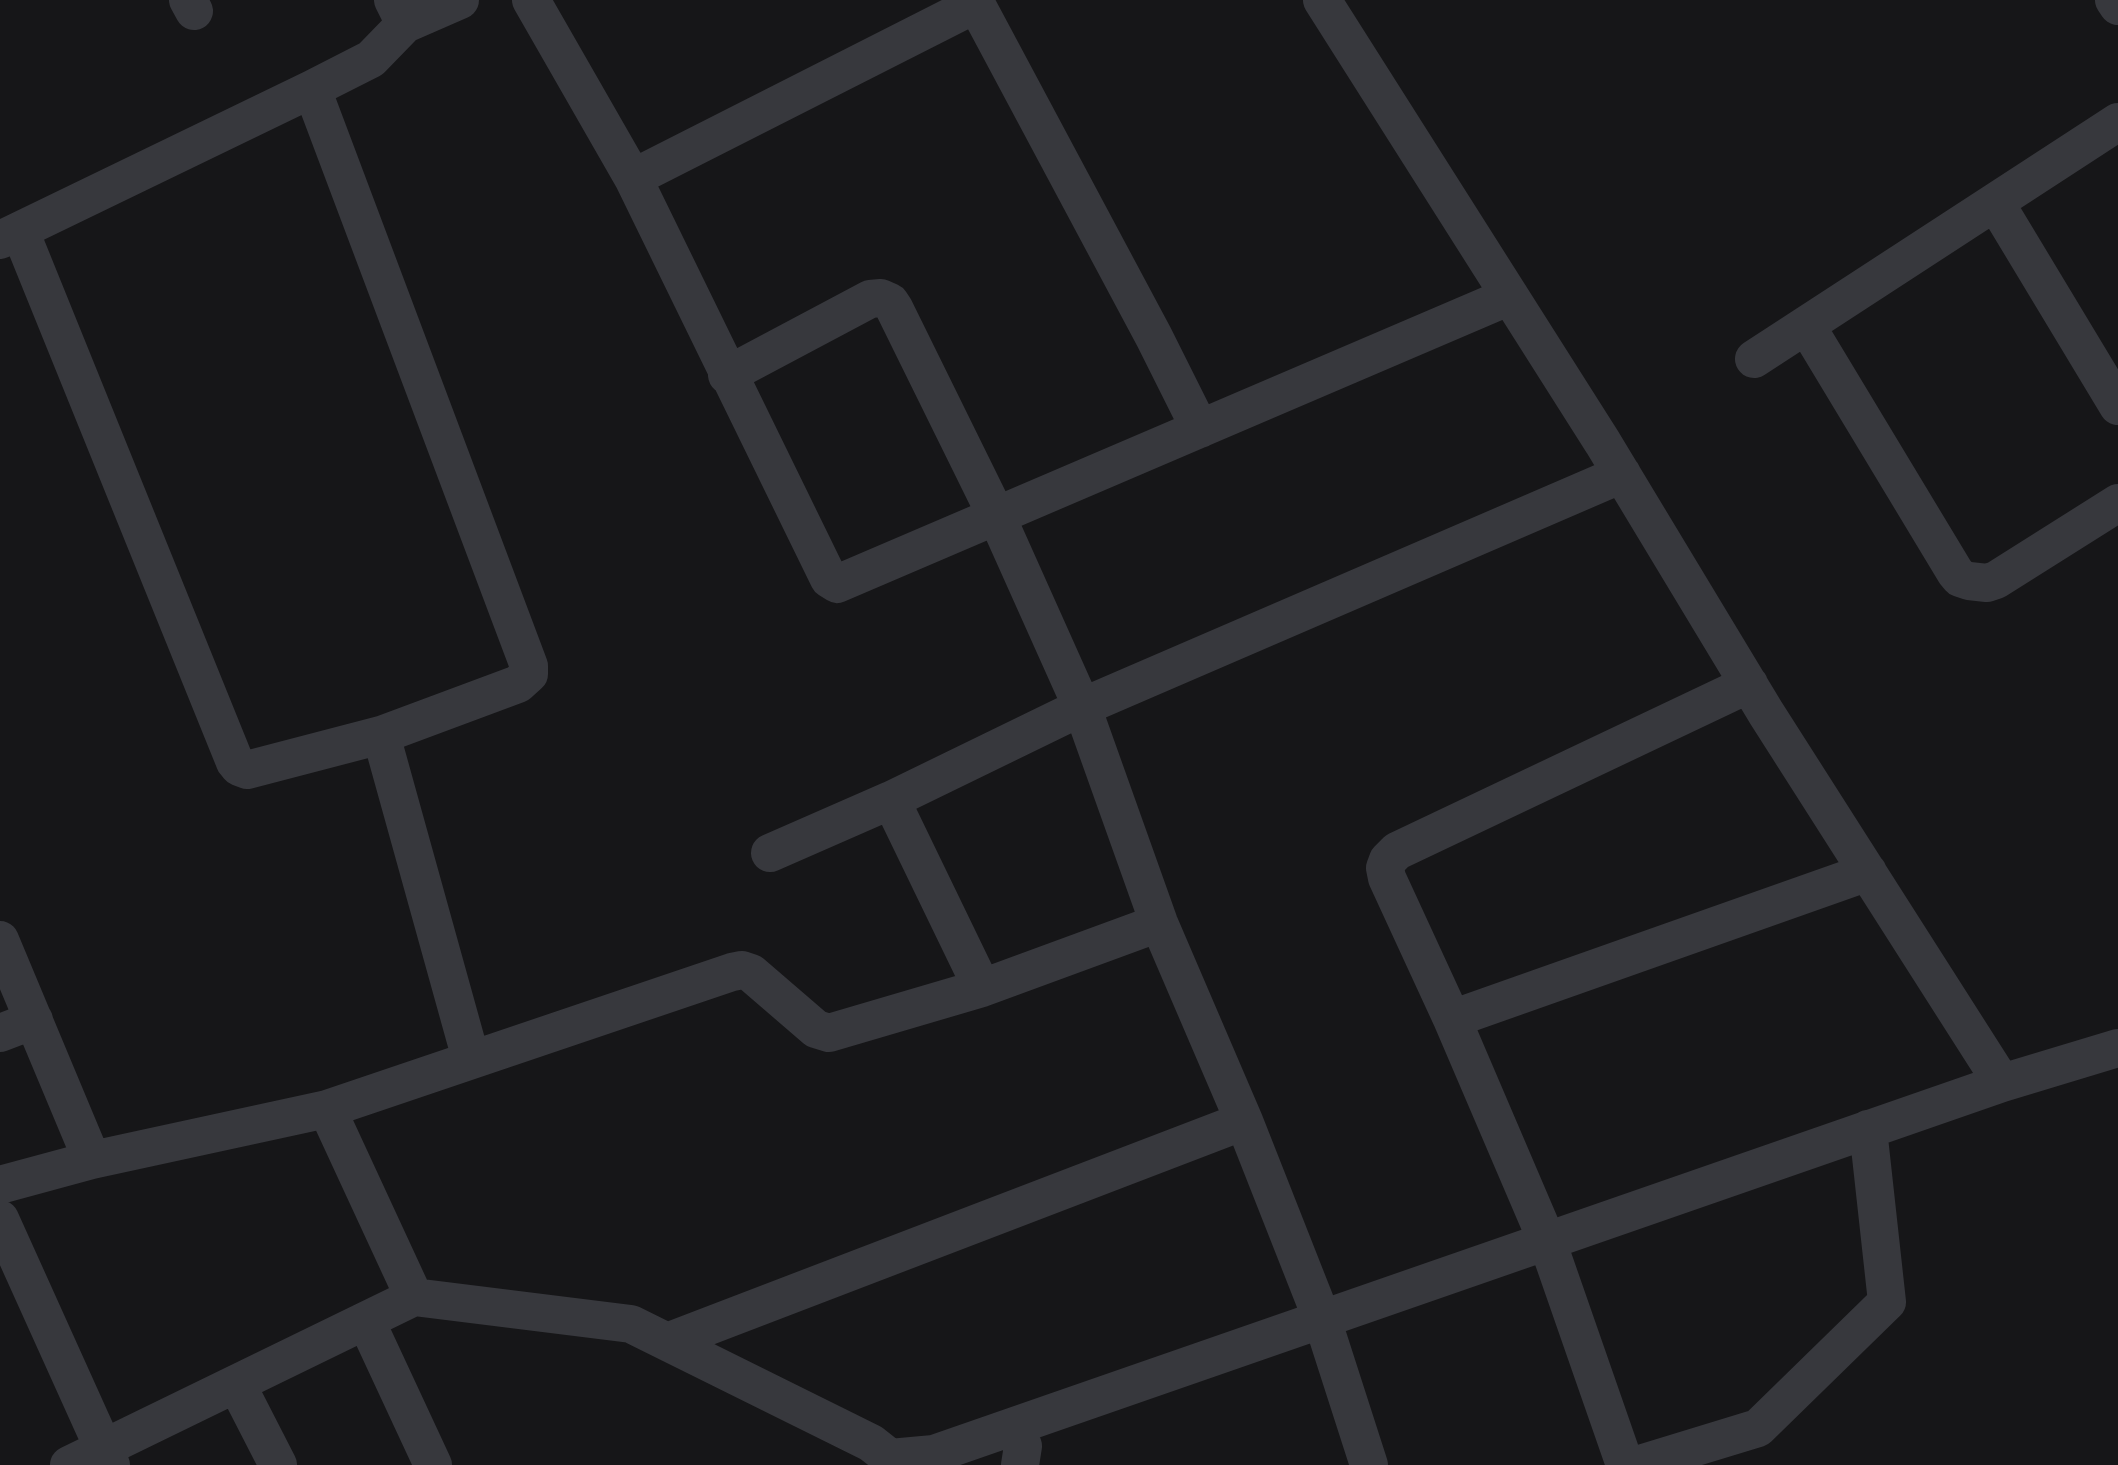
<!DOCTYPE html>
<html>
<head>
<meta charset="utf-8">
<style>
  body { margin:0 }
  canvas { display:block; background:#161618 }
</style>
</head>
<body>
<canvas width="2118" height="1465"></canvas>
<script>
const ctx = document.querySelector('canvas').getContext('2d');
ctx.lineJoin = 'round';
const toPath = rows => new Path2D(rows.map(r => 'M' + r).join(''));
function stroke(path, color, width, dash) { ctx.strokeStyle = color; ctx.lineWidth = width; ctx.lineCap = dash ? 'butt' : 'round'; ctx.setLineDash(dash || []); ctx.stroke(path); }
const street = toPath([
  [188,0,194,11],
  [531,0,633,178,829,579,837,584,1510,296],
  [974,0,1154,337,1200,429],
  [1322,0,1603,443,1766,713,2002,1083],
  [2114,0,2118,6],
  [405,24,460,0],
  [633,178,976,4],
  [1995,202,2118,406],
  [20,231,235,762,239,767,247,770,381,735,518,684,529,674,529,666,312,89],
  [0,240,312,89,371,59,405,24,393,0],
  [1806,325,1955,572,1960,578,1969,581,1987,583,1996,580,2118,503],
  [1754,359,2118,122],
  [727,375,870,299,881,298,890,302,894,308,996,515,1082,707,891,800,770,853],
  [381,735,471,1059],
  [891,800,982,988],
  [0,940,92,1160],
  [1452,1019,1868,872],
  [0,1033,34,1020],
  [327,1109,414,1297],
  [0,1185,92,1160,327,1109,732,972,742,970,751,973,816,1029,829,1033,982,988,1159,923],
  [0,1219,111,1465],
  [366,1321,433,1465],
  [667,1342,1244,1121],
  [237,1385,278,1465],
  [1016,1426,1023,1446,1020,1465],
  [69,1465,414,1297,631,1324,871,1443,890,1458,934,1454,2002,1083,2118,1048],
  [1369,1465,1322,1319,1244,1121,1159,923,1082,707,1622,474],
  [1625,1465,1547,1241,1452,1019,1387,878,1385,868,1388,860,1397,851,1749,684],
  [1637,1465,1758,1428,1887,1302,1868,1129]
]);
stroke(street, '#37383d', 38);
</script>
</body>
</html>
